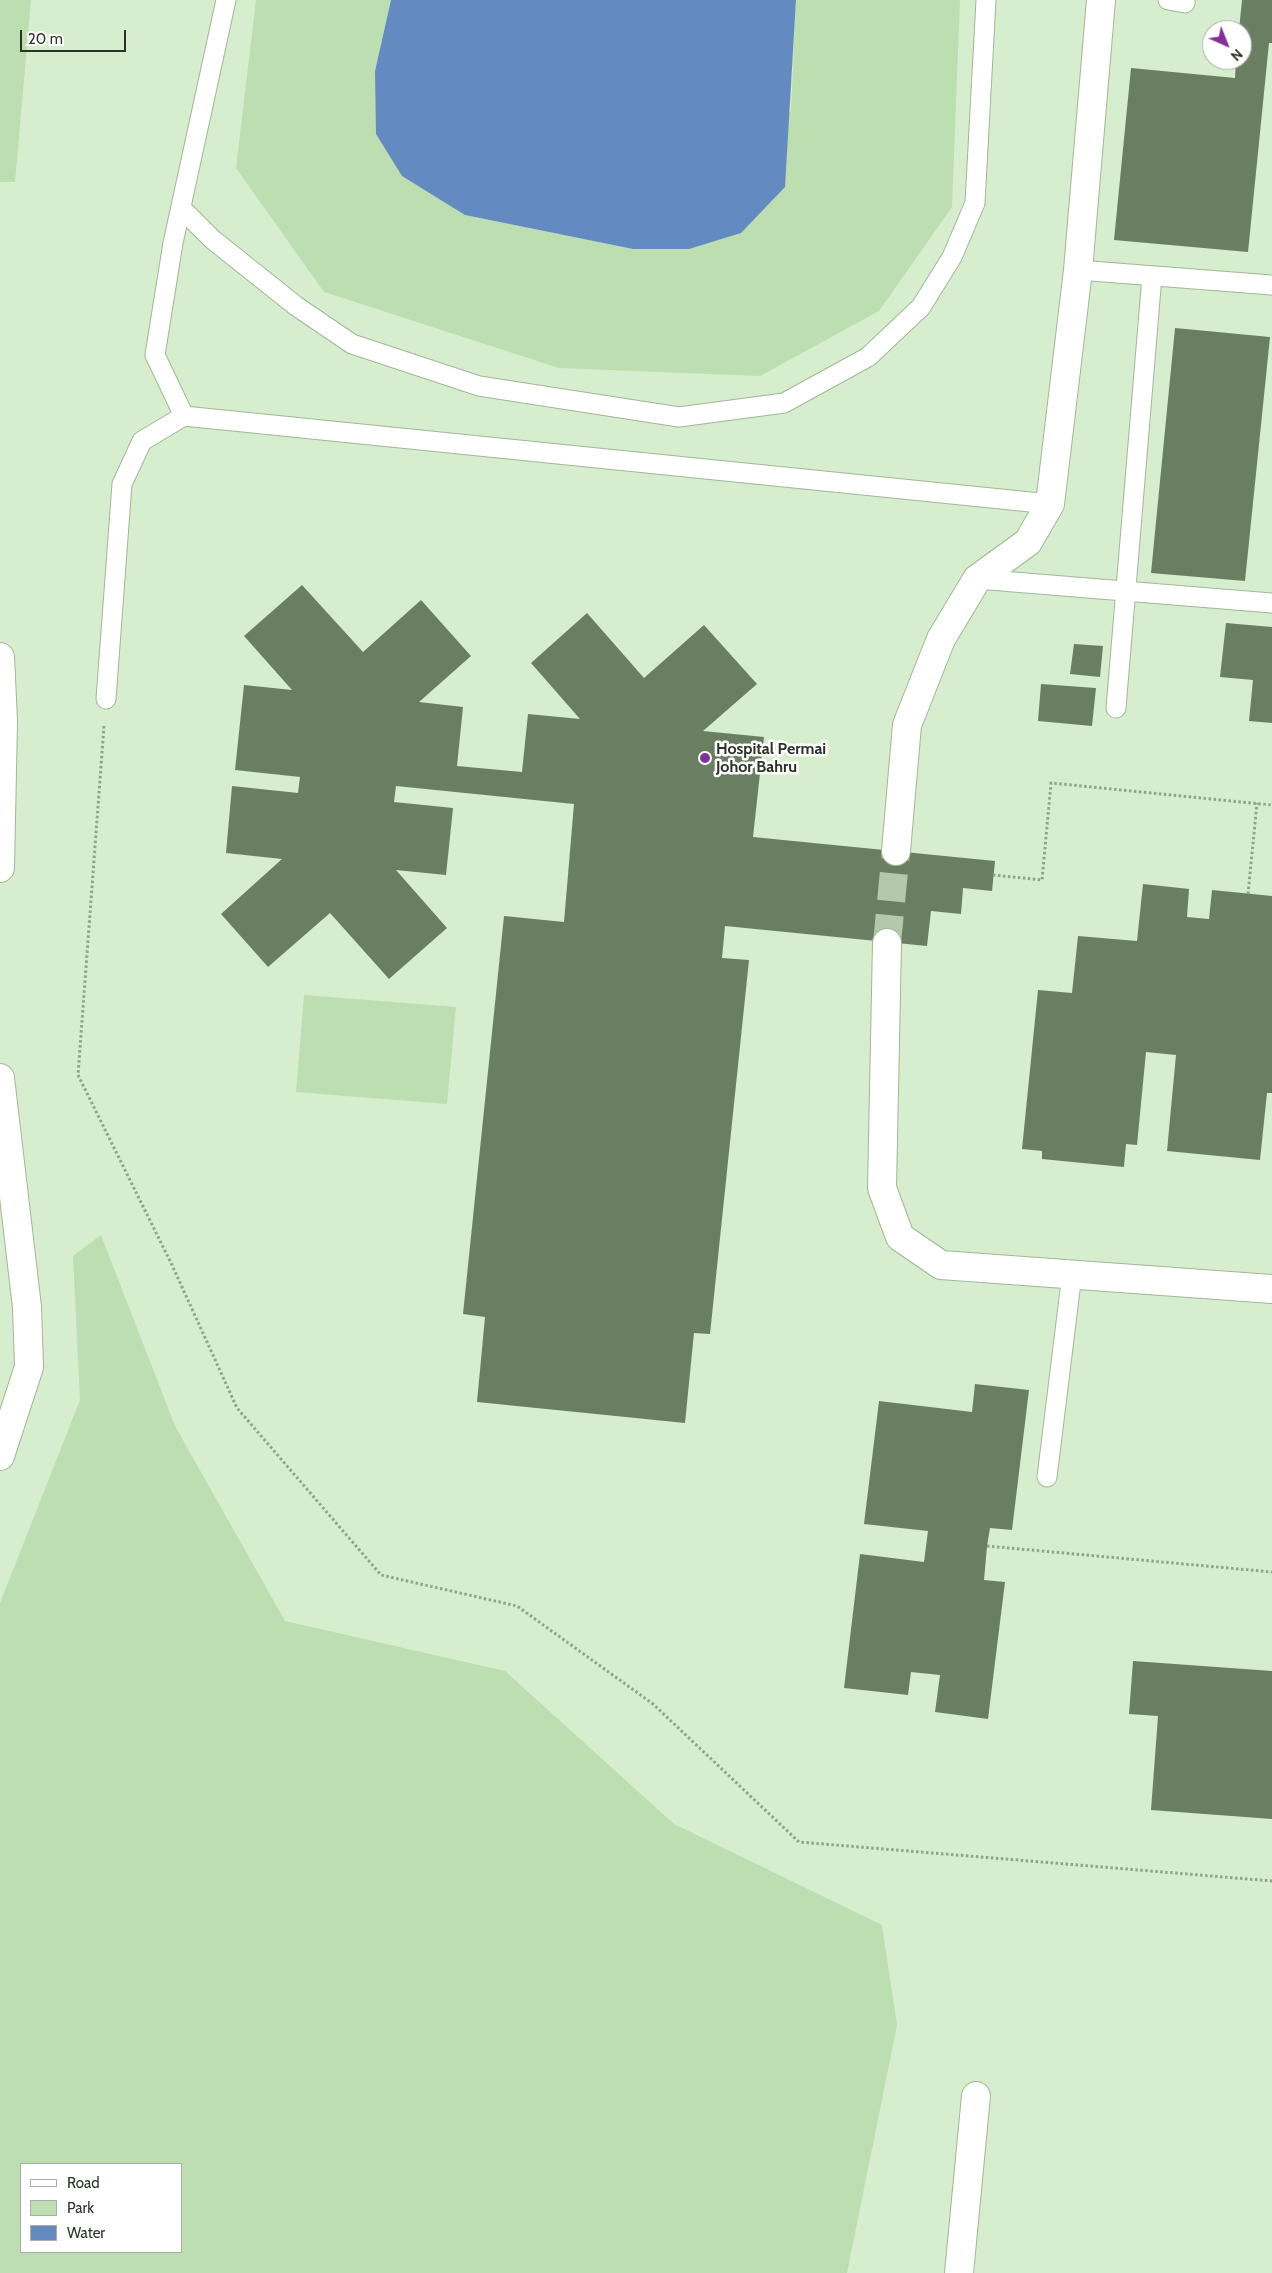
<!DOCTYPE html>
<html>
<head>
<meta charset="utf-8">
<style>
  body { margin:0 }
  #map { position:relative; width:1272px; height:2273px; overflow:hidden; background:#d6eecd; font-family:Cabin,sans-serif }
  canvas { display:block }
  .legend { position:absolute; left:20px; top:2163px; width:162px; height:90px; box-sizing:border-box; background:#fff; border:1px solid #aaaea9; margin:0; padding:6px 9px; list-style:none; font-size:15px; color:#2b3427 }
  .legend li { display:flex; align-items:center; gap:10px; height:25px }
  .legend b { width:25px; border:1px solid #aaaea9 }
  .north { position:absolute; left:1202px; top:20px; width:50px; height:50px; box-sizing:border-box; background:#fff; border:1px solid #aaaea9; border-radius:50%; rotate:136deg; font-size:14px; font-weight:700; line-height:20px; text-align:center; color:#2b3427 }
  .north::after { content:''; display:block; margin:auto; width:18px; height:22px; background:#83309e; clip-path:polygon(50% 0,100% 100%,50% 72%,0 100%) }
  .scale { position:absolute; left:20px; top:30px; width:106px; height:22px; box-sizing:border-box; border:2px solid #2b3427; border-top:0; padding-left:6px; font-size:15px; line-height:18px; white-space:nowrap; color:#2b3427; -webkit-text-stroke:4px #fff; paint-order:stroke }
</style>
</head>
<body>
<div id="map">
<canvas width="1272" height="2273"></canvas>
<ul class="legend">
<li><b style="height:6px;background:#fff"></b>Road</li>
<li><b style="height:14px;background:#bddeb0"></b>Park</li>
<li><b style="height:14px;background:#648bc1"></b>Water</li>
</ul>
<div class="north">N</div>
<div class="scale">20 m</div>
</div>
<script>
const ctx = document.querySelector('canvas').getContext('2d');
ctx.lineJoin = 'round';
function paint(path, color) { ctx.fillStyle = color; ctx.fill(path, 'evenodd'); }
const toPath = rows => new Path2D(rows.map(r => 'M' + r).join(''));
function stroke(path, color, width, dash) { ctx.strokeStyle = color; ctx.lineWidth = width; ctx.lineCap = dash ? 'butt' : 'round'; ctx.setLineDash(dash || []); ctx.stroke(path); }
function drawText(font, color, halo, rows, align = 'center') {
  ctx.font = font + ' Cabin,sans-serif'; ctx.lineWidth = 5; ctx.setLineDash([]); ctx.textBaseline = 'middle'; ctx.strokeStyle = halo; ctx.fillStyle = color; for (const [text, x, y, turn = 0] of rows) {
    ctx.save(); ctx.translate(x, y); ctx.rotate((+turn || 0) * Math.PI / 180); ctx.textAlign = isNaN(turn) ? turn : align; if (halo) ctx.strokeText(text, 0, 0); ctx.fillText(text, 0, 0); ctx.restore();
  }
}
const green = toPath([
  [0,0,31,0,15,182,0,182],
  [256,0,391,0,375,71,465,215,633,249,689,249,791,111,796,0,960,0,952,207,879,311,760,376,559,368,324,292,236,168],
  [304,995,456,1007,447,1104,296,1092],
  [101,1235,175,1426,285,1621,505,1671,674,1824,882,1925,897,2025,847,2273,0,2273,0,1603,80,1400,73,1256],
  [181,2164,181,2252,21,2252,21,2164]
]);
const water = toPath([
  [391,0,796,0,785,187,741,233,689,249,633,249,465,215,402,176,376,134,375,71]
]);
const building = toPath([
  [1242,0,1272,0,1272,43,1269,43,1248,252,1114,240,1131,68,1235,78,1236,60,1242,60,1242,30,1239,30],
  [1175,328,1270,337,1245,581,1151,573],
  [302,585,363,652,421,600,471,656,419,702,463,707,457,766,522,772,528,714,580,719,531,663,587,613,644,678,704,625,757,684,703,731,764,737,753,837,995,861,992,891,963,888,961,914,931,911,927,946,725,926,722,958,749,960,710,1334,694,1333,685,1423,477,1402,485,1317,463,1314,504,916,564,922,574,804,396,786,394,802,453,808,446,875,396,870,447,928,389,979,330,913,268,967,221,914,282,859,226,853,232,786,298,793,300,777,235,770,244,685,292,690,244,636],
  [1226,623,1272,627,1272,723,1249,721,1253,680,1220,677],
  [1074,644,1103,646,1100,677,1070,674],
  [1041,684,1096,688,1092,726,1038,721],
  [1143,884,1189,889,1187,917,1209,919,1212,890,1272,896,1272,1093,1267,1093,1260,1160,1167,1151,1176,1055,1146,1052,1137,1145,1126,1144,1124,1167,1042,1159,1042,1151,1022,1149,1038,990,1072,993,1078,936,1137,941],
  [975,1384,1029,1390,1012,1530,990,1528,987,1546,984,1580,1005,1582,988,1719,935,1712,940,1675,911,1672,908,1695,844,1688,860,1554,924,1562,928,1531,864,1524,879,1401,972,1412],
  [1133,1661,1272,1671,1272,1819,1151,1810,1158,1716,1129,1714]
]);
const minorTunnel = toPath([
  [887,943,896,851]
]);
const path = toPath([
  [104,726,78,1075,172,1265,237,1408,381,1575,517,1606,653,1704,799,1842,1272,1881],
  [993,875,1042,880,1051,783,1272,805],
  [1248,894,1257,803],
  [987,1546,1272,1572]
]);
const service = toPath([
  [1168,0,1185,3,1185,0],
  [181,208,212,239,296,306,352,344,479,386,679,417,784,403,868,357,921,307,952,257,975,203,986,0],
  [1078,270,1272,285],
  [184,416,155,355,173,243,226,0],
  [977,579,1272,603],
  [106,699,122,484,142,441,184,416,1050,504],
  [1116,708,1152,276],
  [1047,1477,1072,1274]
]);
const minor = toPath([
  [0,657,3,721],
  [0,719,3,721,0,868],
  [896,851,907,725,941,639,977,579,1028,542,1050,504,1078,270,1101,0],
  [887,943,882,1188,900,1237,941,1265,1272,1289],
  [0,1078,27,1307,29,1367,0,1456],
  [959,2273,976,2096]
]);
const markers = [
  [705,758,6,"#83309e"]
];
const poiNames = [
  ["Hospital Permai",716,749],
  ["Johor Bahru",716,767]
];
paint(green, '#bddeb0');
paint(water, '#648bc1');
paint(building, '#6a7f62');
stroke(minorTunnel, '#b4c9ac', 28, [28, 14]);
stroke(service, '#a1b798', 21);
stroke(minor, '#a1b798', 30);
stroke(path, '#91a38a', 3, [2.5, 2.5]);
stroke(service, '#fff', 19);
stroke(minor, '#fff', 28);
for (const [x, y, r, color] of markers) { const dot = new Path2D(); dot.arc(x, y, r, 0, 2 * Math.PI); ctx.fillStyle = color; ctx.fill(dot); stroke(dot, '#fff', 2); }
drawText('bold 16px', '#2b3427', '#fff', poiNames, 'left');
</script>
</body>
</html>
